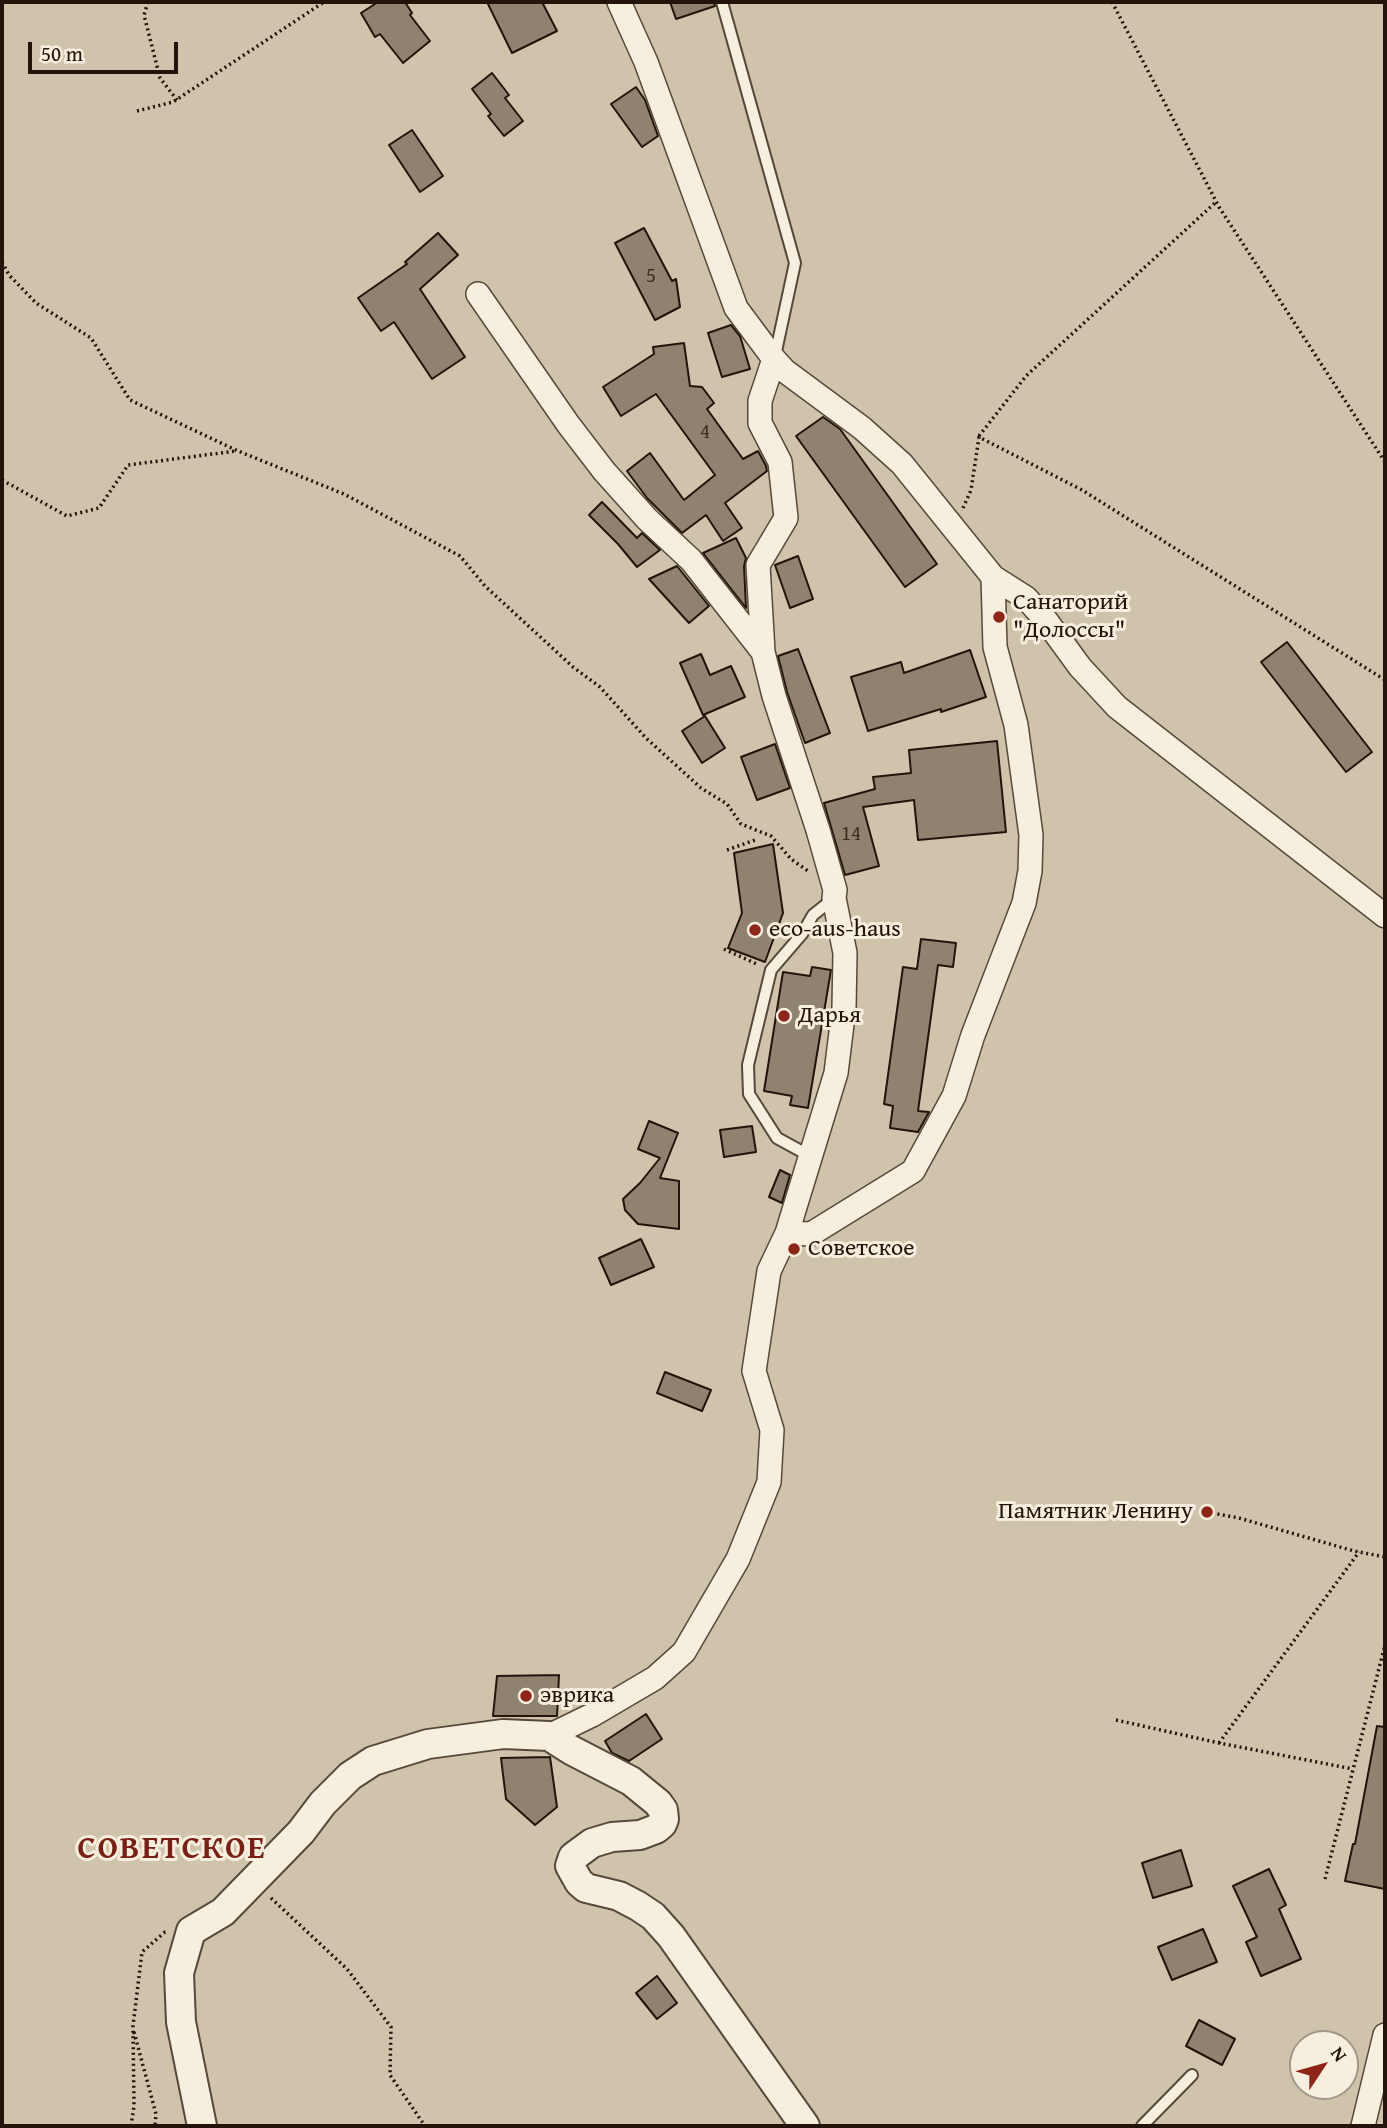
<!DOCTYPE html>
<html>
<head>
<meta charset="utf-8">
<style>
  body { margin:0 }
  #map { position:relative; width:1387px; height:2128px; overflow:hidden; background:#f3e7cc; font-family:"Gentium Book Plus",serif }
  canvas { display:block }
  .frame { position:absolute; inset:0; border:4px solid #22140a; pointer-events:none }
  .north { position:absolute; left:1289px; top:2030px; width:70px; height:70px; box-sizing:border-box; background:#f7efde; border:2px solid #a29789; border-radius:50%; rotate:54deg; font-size:19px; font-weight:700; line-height:28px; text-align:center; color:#22140a }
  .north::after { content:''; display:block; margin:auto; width:24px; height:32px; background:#8f2418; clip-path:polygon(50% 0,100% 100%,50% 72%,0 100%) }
  .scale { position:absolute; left:28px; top:42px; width:150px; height:32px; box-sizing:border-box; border:4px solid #22140a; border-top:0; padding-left:9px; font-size:21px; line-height:24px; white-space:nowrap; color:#22140a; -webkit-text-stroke:5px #f7efde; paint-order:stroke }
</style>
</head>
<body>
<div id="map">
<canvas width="1387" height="2128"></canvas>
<div class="frame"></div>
<div class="north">N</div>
<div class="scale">50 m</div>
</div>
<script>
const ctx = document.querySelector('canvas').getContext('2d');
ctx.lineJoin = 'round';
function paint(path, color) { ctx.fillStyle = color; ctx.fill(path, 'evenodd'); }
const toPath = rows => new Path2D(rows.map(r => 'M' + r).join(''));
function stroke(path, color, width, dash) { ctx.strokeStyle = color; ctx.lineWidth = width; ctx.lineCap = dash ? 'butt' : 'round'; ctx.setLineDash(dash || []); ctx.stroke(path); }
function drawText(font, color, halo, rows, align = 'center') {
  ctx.font = font + ' "Gentium Book Plus",serif'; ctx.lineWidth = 6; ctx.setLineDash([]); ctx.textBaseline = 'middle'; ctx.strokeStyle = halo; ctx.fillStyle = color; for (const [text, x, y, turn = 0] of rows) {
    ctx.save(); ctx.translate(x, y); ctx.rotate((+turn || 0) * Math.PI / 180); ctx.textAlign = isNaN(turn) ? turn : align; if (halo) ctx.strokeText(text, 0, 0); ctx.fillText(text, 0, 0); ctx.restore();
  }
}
const green = toPath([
  [2,2,1385,2,1385,2126,2,2126],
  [1303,2044,1345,2044,1345,2086,1303,2086]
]);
const building = toPath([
  [378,2,405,2,412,13,410,15,430,41,403,63,380,34,375,37,361,13,378,2],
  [487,2,542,2,557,31,512,53,487,2],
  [670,2,714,2,715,6,676,19,670,2],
  [492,73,509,95,505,98,523,121,504,136,488,116,491,114,472,89,492,73],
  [636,87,645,100,658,136,642,147,611,104,636,87],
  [412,130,443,176,420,192,389,145,412,130],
  [644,228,672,281,676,279,680,307,655,320,615,243,644,228],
  [438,233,458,255,420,289,465,357,432,379,394,322,381,331,358,298,407,264,405,262,438,233],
  [731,325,740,336,750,369,722,377,708,333,731,325],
  [684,343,690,386,702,387,714,403,707,409,743,459,758,451,766,466,767,471,725,503,742,528,723,541,706,515,682,533,647,498,627,471,650,453,684,500,715,475,656,394,621,416,603,387,654,354,653,347,684,343],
  [823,417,840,429,937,564,905,587,796,436,823,417],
  [602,502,637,538,642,533,660,550,637,567,618,544,589,515,602,502],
  [736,538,746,558,744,566,746,608,703,553,736,538],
  [798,556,813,599,790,608,775,565,798,556],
  [677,566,709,606,689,623,649,579,677,566],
  [1287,642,1372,752,1346,772,1261,662,1287,642],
  [798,649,830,733,805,743,787,692,778,656,798,649],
  [970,650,986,697,941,712,941,709,868,731,851,677,901,662,904,673,970,650],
  [701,654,710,675,731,666,745,697,703,715,680,663,701,654],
  [705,716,725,748,702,763,682,731,705,716],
  [997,741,1006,832,918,840,914,800,863,807,879,866,845,875,824,803,875,789,873,777,911,773,909,750,997,741],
  [775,744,790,788,757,800,741,757,775,744],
  [773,844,783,913,765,962,728,948,742,913,734,853,773,844],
  [921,939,956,943,953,967,938,965,918,1111,929,1112,918,1132,890,1128,893,1106,884,1104,903,967,917,969,921,939],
  [812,967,831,970,808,1108,790,1105,792,1096,764,1091,783,972,810,976,812,967],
  [649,1121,678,1133,660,1178,679,1181,679,1229,638,1224,625,1210,623,1199,640,1183,660,1158,638,1149,649,1121],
  [752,1126,756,1152,724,1157,720,1130,752,1126],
  [780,1170,790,1175,782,1203,769,1197,780,1170],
  [641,1239,654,1267,611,1285,599,1258,641,1239],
  [665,1372,711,1390,702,1411,657,1393,665,1372],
  [559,1675,557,1716,493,1716,497,1676,559,1675],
  [646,1714,662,1739,629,1761,612,1753,605,1741,646,1714],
  [1377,1726,1385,1727,1385,1889,1345,1881,1353,1844,1355,1844,1377,1726],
  [550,1757,557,1807,535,1825,506,1799,501,1758,550,1757],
  [1181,1850,1192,1886,1153,1898,1142,1863,1181,1850],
  [1269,1869,1286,1905,1279,1909,1301,1959,1261,1976,1246,1942,1257,1937,1233,1886,1269,1869],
  [1203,1929,1217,1962,1172,1980,1158,1947,1203,1929],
  [657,1976,677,2003,657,2019,636,1993,657,1976],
  [1199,2020,1235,2039,1222,2065,1186,2046,1199,2020]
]);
const path = toPath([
  [148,2,144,15,160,78,177,100],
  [1112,2,1219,207,1385,462],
  [137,111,173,102,324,2],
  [2,262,9,275,36,303,91,338,130,400,238,451,344,494,460,556,485,586,573,667,600,687,646,738,701,788,727,804,741,824,771,836,791,859,808,871],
  [979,436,1026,376,1216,202],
  [2,480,67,516,99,508,128,465,236,451],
  [963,508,971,490,979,437,1082,490,1385,680],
  [727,850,755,840],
  [724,949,759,965],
  [1212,1513,1239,1518,1354,1551,1385,1557],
  [1116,1720,1219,1743,1353,1769],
  [1219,1743,1359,1552],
  [1325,1879,1385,1645],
  [271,1898,347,1969,391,2027,390,2075,425,2126],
  [134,2032,156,2114,155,2126],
  [131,2126,134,2106,133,2026,142,1952,165,1932,168,1932]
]);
const service = toPath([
  [722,2,795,263,775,356],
  [810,1156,777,1138,749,1094,748,1065,771,970,802,934,813,915,833,899],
  [1142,2126,1192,2075]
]);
const minor = toPath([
  [619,2,646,62,736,308,774,359,785,371,862,428,902,464,993,577,1026,598,1045,619,1080,667,1117,707,1385,916],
  [478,294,568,424,604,471,647,519,691,560,763,652],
  [774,359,760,401,760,423,780,462,786,518,758,565,763,652,774,696,818,830,835,890,834,898,845,953,844,1008,836,1073,787,1233],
  [549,1736,592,1715,655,1678,684,1652,738,1559,769,1482,772,1430,754,1371,769,1271,787,1233,811,1234,913,1171,954,1096,973,1035,1024,903,1030,871,1031,835,1016,725,995,647,993,577],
  [1363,2126,1385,2035]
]);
const tertiary = toPath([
  [202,2126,181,2022,179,1973,191,1931,223,1912,301,1832,323,1803,350,1776,373,1761,428,1744,503,1734,549,1736,571,1750,631,1781,658,1803,663,1810,664,1819,662,1824,656,1829,640,1835,612,1837,592,1843,573,1857,570,1866,579,1882,586,1888,619,1896,638,1906,653,1916,671,1936,805,2126]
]);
const markers = [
  [999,617,7,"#8f2418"],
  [755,930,7,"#8f2418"],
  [784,1016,7,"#8f2418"],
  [794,1249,7,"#8f2418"],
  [1207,1512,7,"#8f2418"],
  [526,1696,7,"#8f2418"]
];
const numberNames = [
  ["5",651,277],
  ["4",705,433],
  ["14",851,835]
];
const poiNames = [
  ["Санаторий",1013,603],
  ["\"Долоссы\"",1013,631],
  ["eco-aus-haus",769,930],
  ["Дарья",798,1016],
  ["Советское",808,1249],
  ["Памятник Ленину",1193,1512,"right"],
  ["эврика",540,1696]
];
const districtNames = [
  ["СОВЕТСКОЕ",172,1850]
];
paint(green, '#cfc3ab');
paint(building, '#8f826f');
stroke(building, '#22140a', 2);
stroke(service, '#56493a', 14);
stroke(minor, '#56493a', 26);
stroke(tertiary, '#56493a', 32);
stroke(path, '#22140a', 3.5, [2, 3.5]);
stroke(service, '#f7efde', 10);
stroke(minor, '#f7efde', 23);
stroke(tertiary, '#f7efde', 28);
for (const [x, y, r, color] of markers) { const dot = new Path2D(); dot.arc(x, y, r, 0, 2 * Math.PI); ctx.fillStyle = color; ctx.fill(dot); stroke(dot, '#f7efde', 2.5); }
drawText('21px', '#3d3023', null, numberNames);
drawText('24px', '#22140a', '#f7efde', poiNames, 'left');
ctx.letterSpacing = '2px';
drawText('bold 32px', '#7a1f14', '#f7efde', districtNames);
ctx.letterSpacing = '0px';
</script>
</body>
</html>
